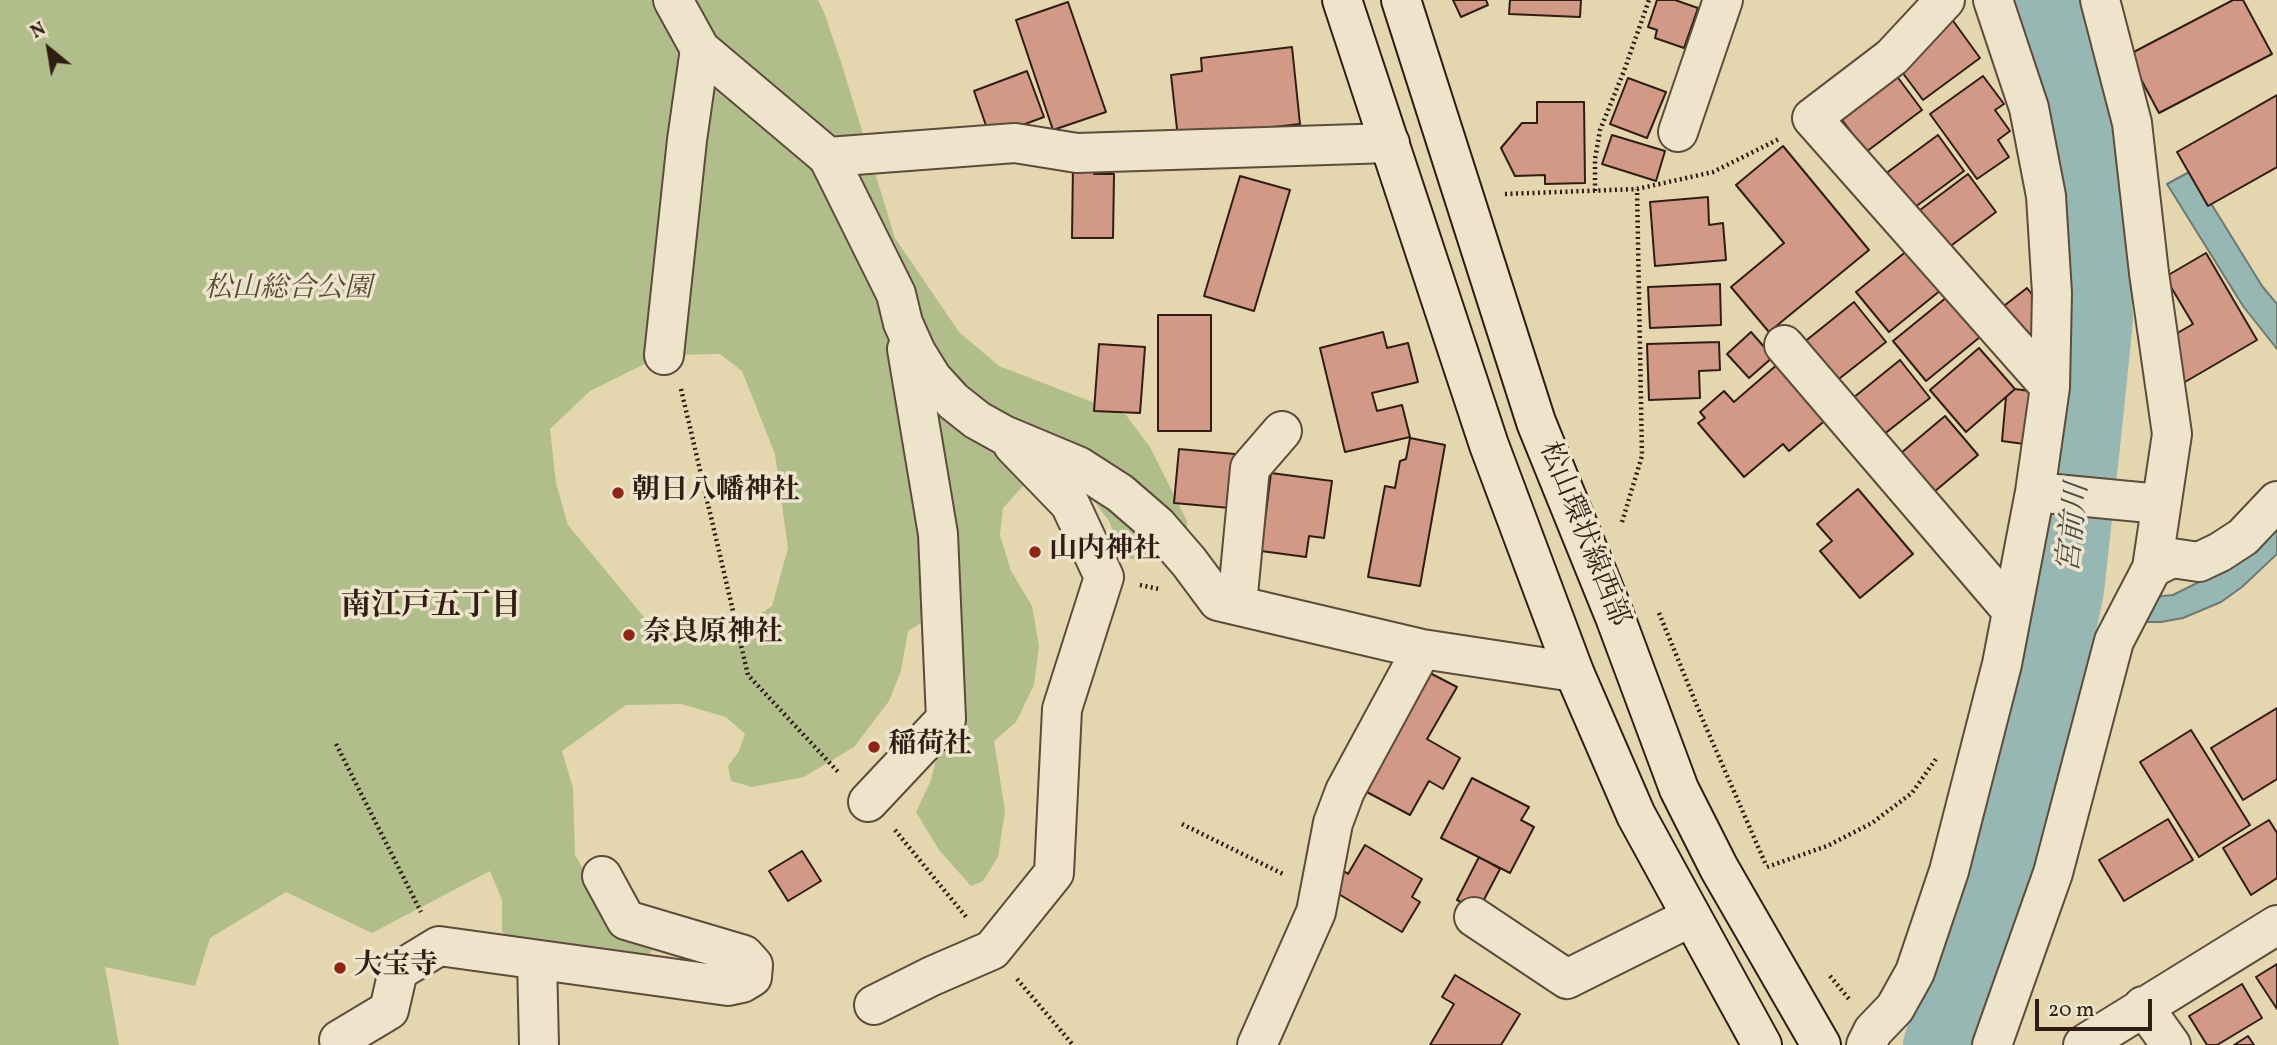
<!DOCTYPE html>
<html>
<head>
<meta charset="utf-8">
<style>
  body { margin:0 }
  #map { position:relative; width:2277px; height:1045px; overflow:hidden; background:#e4d6af; font-family:Vollkorn,serif }
  canvas { display:block }
  .north { position:absolute; left:14px; top:14px; width:70px; height:70px; -webkit-text-stroke:5px #ede4cb; paint-order:stroke; rotate:330deg; font-size:19px; font-weight:700; line-height:28px; text-align:center; color:#301d14 }
  .north::after { content:''; display:block; margin:auto; width:24px; height:32px; background:#301d14; clip-path:polygon(50% 0,100% 100%,50% 72%,0 100%) }
  .scale { position:absolute; left:2035px; top:999px; width:117px; height:32px; box-sizing:border-box; border:4px solid #301d14; border-top:0; padding-left:9px; font-size:21px; line-height:24px; white-space:nowrap; color:#301d14; -webkit-text-stroke:5px #ede4cb; paint-order:stroke }
</style>
</head>
<body>
<div id="map">
<canvas width="2277" height="1045"></canvas>
<div class="north">N</div>
<div class="scale">20 m</div>
</div>
<script>
const ctx = document.querySelector('canvas').getContext('2d');
ctx.lineJoin = 'round';
function paint(path, color) { ctx.fillStyle = color; ctx.fill(path, 'evenodd'); }
const toPath = rows => new Path2D(rows.map(r => 'M' + r).join(''));
function stroke(path, color, width, dash) { ctx.strokeStyle = color; ctx.lineWidth = width; ctx.lineCap = dash ? 'butt' : 'round'; ctx.setLineDash(dash || []); ctx.stroke(path); }
function drawText(font, color, halo, rows, align = 'center') {
  ctx.font = font + ' Vollkorn,"Noto Serif JP",serif'; ctx.lineWidth = 7; ctx.setLineDash([]); ctx.textBaseline = 'middle'; ctx.strokeStyle = halo; ctx.fillStyle = color; for (const [text, x, y, turn = 0] of rows) {
    ctx.save(); ctx.translate(x, y); ctx.rotate((+turn || 0) * Math.PI / 180); ctx.textAlign = isNaN(turn) ? turn : align; if (halo) ctx.strokeText(text, 0, 0); ctx.fillText(text, 0, 0); ctx.restore();
  }
}
const green = toPath([
  [0,0,818,0,824,12,841,62,895,238,959,332,999,366,1126,415,1150,447,1187,521,1187,540,1163,558,1138,560,1124,557,1109,521,1085,489,1054,478,1024,485,1003,508,1000,535,1011,571,1032,606,1039,646,1034,685,1016,722,994,741,1005,811,998,857,983,881,971,886,939,850,916,812,931,780,952,695,928,619,908,631,901,671,889,701,854,747,804,777,752,787,731,781,728,766,739,751,745,734,726,717,681,704,626,705,562,751,573,788,575,855,618,928,655,946,644,962,511,942,502,931,502,900,490,871,372,933,286,892,210,938,195,986,105,967,119,1045,0,1045],
  [720,354,742,371,775,454,788,548,772,606,726,637,686,641,644,617,568,525,556,483,550,429,590,391,663,355]
]);
const water = toPath([
  [2191,171,2262,286,2277,304,2277,349,2243,306,2167,184,2191,171],
  [2277,511,2277,554,2242,587,2221,602,2183,618,2161,622,2138,622,2140,598,2173,595,2209,577,2277,511]
]);
const river = toPath([
  [1938,1045,2013,826,2057,647,2069,590,2087,427,2098,319,2091,212,2064,57,2043,0]
]);
const building = toPath([
  [1453,0,1486,0,1488,5,1461,17,1453,0],
  [1510,0,1581,0,1580,17,1509,14,1510,0],
  [1657,0,1675,0,1698,8,1684,48,1655,38,1657,30,1648,27,1657,0],
  [2233,0,2243,0,2272,54,2159,113,2128,55,2233,0],
  [1068,2,1106,112,1053,130,1016,20,1068,2],
  [1951,18,1980,58,1923,100,1893,60,1951,18],
  [1292,47,1300,124,1178,138,1171,75,1202,71,1201,58,1292,47],
  [1890,67,1922,110,1866,152,1834,109,1890,67],
  [1027,71,1044,117,990,137,974,91,1027,71],
  [1983,76,2004,104,1995,110,2010,131,1998,140,2009,157,1977,179,1930,114,1983,76],
  [1628,78,1666,92,1647,138,1610,124,1628,78],
  [2277,95,2277,167,2208,206,2177,152,2277,95],
  [1537,102,1584,102,1585,183,1545,184,1545,175,1515,176,1501,148,1522,123,1537,123,1537,102],
  [1612,135,1665,151,1656,181,1602,164,1612,135],
  [1938,135,1964,171,1911,210,1885,174,1938,135],
  [1783,146,1869,250,1769,332,1731,287,1784,243,1736,185,1783,146],
  [1073,164,1094,164,1094,174,1114,174,1113,238,1072,238,1073,164],
  [1968,174,1996,212,1944,251,1916,213,1968,174],
  [1240,176,1290,190,1254,311,1204,296,1240,176],
  [1708,197,1709,225,1723,223,1726,260,1655,266,1650,202,1708,197],
  [1908,250,1941,290,1889,332,1856,292,1908,250],
  [2206,253,2257,340,2185,382,2162,342,2193,324,2165,277,2206,253],
  [1720,284,1721,325,1650,328,1648,287,1720,284],
  [2027,288,2046,312,2044,326,2025,340,2000,309,2027,288],
  [1947,297,1980,337,1926,381,1893,341,1947,297],
  [1854,302,1886,342,1835,382,1803,343,1854,302],
  [1158,315,1211,315,1211,431,1158,431,1158,315],
  [1383,332,1387,348,1408,343,1418,382,1372,393,1377,411,1402,405,1410,437,1345,452,1320,348,1383,332],
  [1751,332,1773,357,1749,378,1727,354,1751,332],
  [1719,342,1720,370,1699,371,1700,398,1649,400,1647,344,1719,342],
  [1099,344,1145,347,1140,413,1094,411,1099,344],
  [1979,348,2015,389,1966,432,1930,390,1979,348],
  [1900,360,1930,398,1883,435,1853,398,1900,360],
  [1779,363,1828,418,1789,451,1783,444,1744,477,1698,423,1705,418,1700,412,1724,391,1734,402,1779,363],
  [2015,389,2030,391,2024,444,2002,441,2006,397,2015,389],
  [1945,416,1978,455,1934,492,1901,453,1945,416],
  [1410,438,1445,445,1420,586,1368,577,1385,486,1395,488,1400,461,1406,459,1410,438],
  [1179,449,1235,454,1230,508,1174,503,1179,449],
  [1271,473,1332,481,1324,538,1309,536,1306,557,1261,551,1271,473],
  [1858,489,1913,554,1860,598,1820,551,1832,541,1817,524,1858,489],
  [1428,672,1457,687,1427,739,1460,758,1443,789,1429,781,1410,815,1363,790,1428,672],
  [2277,708,2277,779,2243,800,2211,748,2277,708],
  [2191,730,2250,825,2199,857,2140,762,2191,730],
  [1472,778,1529,807,1521,820,1534,827,1510,873,1441,838,1472,778],
  [2168,819,2193,860,2124,901,2099,860,2168,819],
  [2269,820,2277,833,2277,878,2251,895,2223,848,2269,820],
  [1365,845,1422,879,1412,897,1420,902,1402,932,1332,890,1344,871,1348,874,1365,845],
  [802,851,821,881,788,901,769,871,802,851],
  [1479,857,1500,869,1478,911,1457,900,1479,857],
  [2277,964,2277,1009,2256,977,2277,964],
  [1455,975,1520,1014,1501,1045,1430,1045,1454,1004,1442,997,1455,975],
  [2242,984,2262,1018,2217,1045,2207,1045,2189,1016,2242,984],
  [2248,1036,2254,1045,2234,1045,2248,1036]
]);
const path = toPath([
  [1595,191,1595,159,1600,130,1624,71,1649,0],
  [1505,194,1637,189,1713,172,1779,139],
  [681,389,748,675,840,774],
  [1622,522,1642,456,1637,189],
  [1140,585,1159,589],
  [1659,613,1702,718,1766,865],
  [336,744,421,912],
  [1182,824,1285,875],
  [895,830,967,918],
  [1767,867,1827,846,1872,823,1912,793,1936,759],
  [1830,976,1849,999],
  [1017,979,1073,1045]
]);
const street = toPath([
  [673,0,700,49,828,157,896,294,903,323,916,352,932,378,953,401,977,420,1004,435,1078,466,1120,493,1157,525,1189,562,1218,601,1422,649,1574,672],
  [1945,0,1892,57,1812,118,2050,387],
  [1678,132,1723,0],
  [828,157,1015,143,1077,153,1390,143],
  [1784,345,2012,611],
  [664,355,687,140,700,49],
  [2035,492,2160,504],
  [2152,568,2172,558,2199,562,2220,552,2243,537,2277,501],
  [1237,605,1250,468,1282,431],
  [868,802,946,719,938,534,907,349],
  [1474,917,1567,979,1691,917],
  [537,960,539,1045],
  [874,1005,932,976,992,950,1054,873,1062,709,1104,577,1070,504,1013,445],
  [2143,1006,2171,1045],
  [342,1045,339,1040,389,1010,398,971,439,946,728,986,742,983,752,977,753,965,744,955,626,920,602,876],
  [1257,1045,1316,912,1333,823,1345,791,1422,649],
  [1866,1045,1873,1031,1895,1008,1915,972,1949,871,2002,664,2035,492,2050,387,2052,293,2046,196,2029,108,1993,0],
  [1992,1045,2053,873,2114,641,2152,568,2172,434,2149,273,2132,123,2100,0],
  [2083,1045,2277,925]
]);
const secondary = toPath([
  [1342,0,1489,445,1574,672,1636,815,1762,1045],
  [1401,0,1536,422,1615,617,1679,789,1719,868,1821,1045]
]);
const markers = [
  [618,493,7,"#8f2418"],
  [1035,552,7,"#8f2418"],
  [629,635,7,"#8f2418"],
  [874,747,7,"#8f2418"],
  [340,968,7,"#8f2418"]
];
const parkNames = [
  ["松山総合公園",288,291]
];
const poiNames = [
  ["朝日八幡神社",632,493],
  ["山内神社",1049,552],
  ["奈良原神社",643,635],
  ["稲荷社",888,747],
  ["大宝寺",354,968]
];
const streetNames = [
  ["松山環状線西部",1582,535,68]
];
const waterNames = [
  ["宮前川",2076,528,-84]
];
const neighbourhoodNames = [
  ["南江戸五丁目",431,608]
];
paint(green, '#b1be8c');
paint(water, '#97b7b3');
stroke(water, '#6e7973', 2);
stroke(river, '#97b7b3', 70);
paint(building, '#d29987');
stroke(building, '#301d14', 2);
stroke(street, '#5d4b3b', 42);
stroke(secondary, '#301d14', 42);
stroke(path, '#301d14', 4.5, [2, 3.5]);
stroke(street, '#ede4cb', 38);
stroke(secondary, '#ede4cb', 38);
for (const [x, y, r, color] of markers) { const dot = new Path2D(); dot.arc(x, y, r, 0, 2 * Math.PI); ctx.fillStyle = color; ctx.fill(dot); stroke(dot, '#ede4cb', 2.5); }
drawText('italic 28px', '#574d38', '#ede4cb', parkNames);
drawText('bold 28px', '#301d14', '#ede4cb', poiNames, 'left');
drawText('28px', '#301d14', '#ede4cb', streetNames);
drawText('italic 30px', '#4f4b44', '#ede4cb', waterNames);
drawText('bold 30px', '#301d14', '#ede4cb', neighbourhoodNames);
</script>
</body>
</html>
